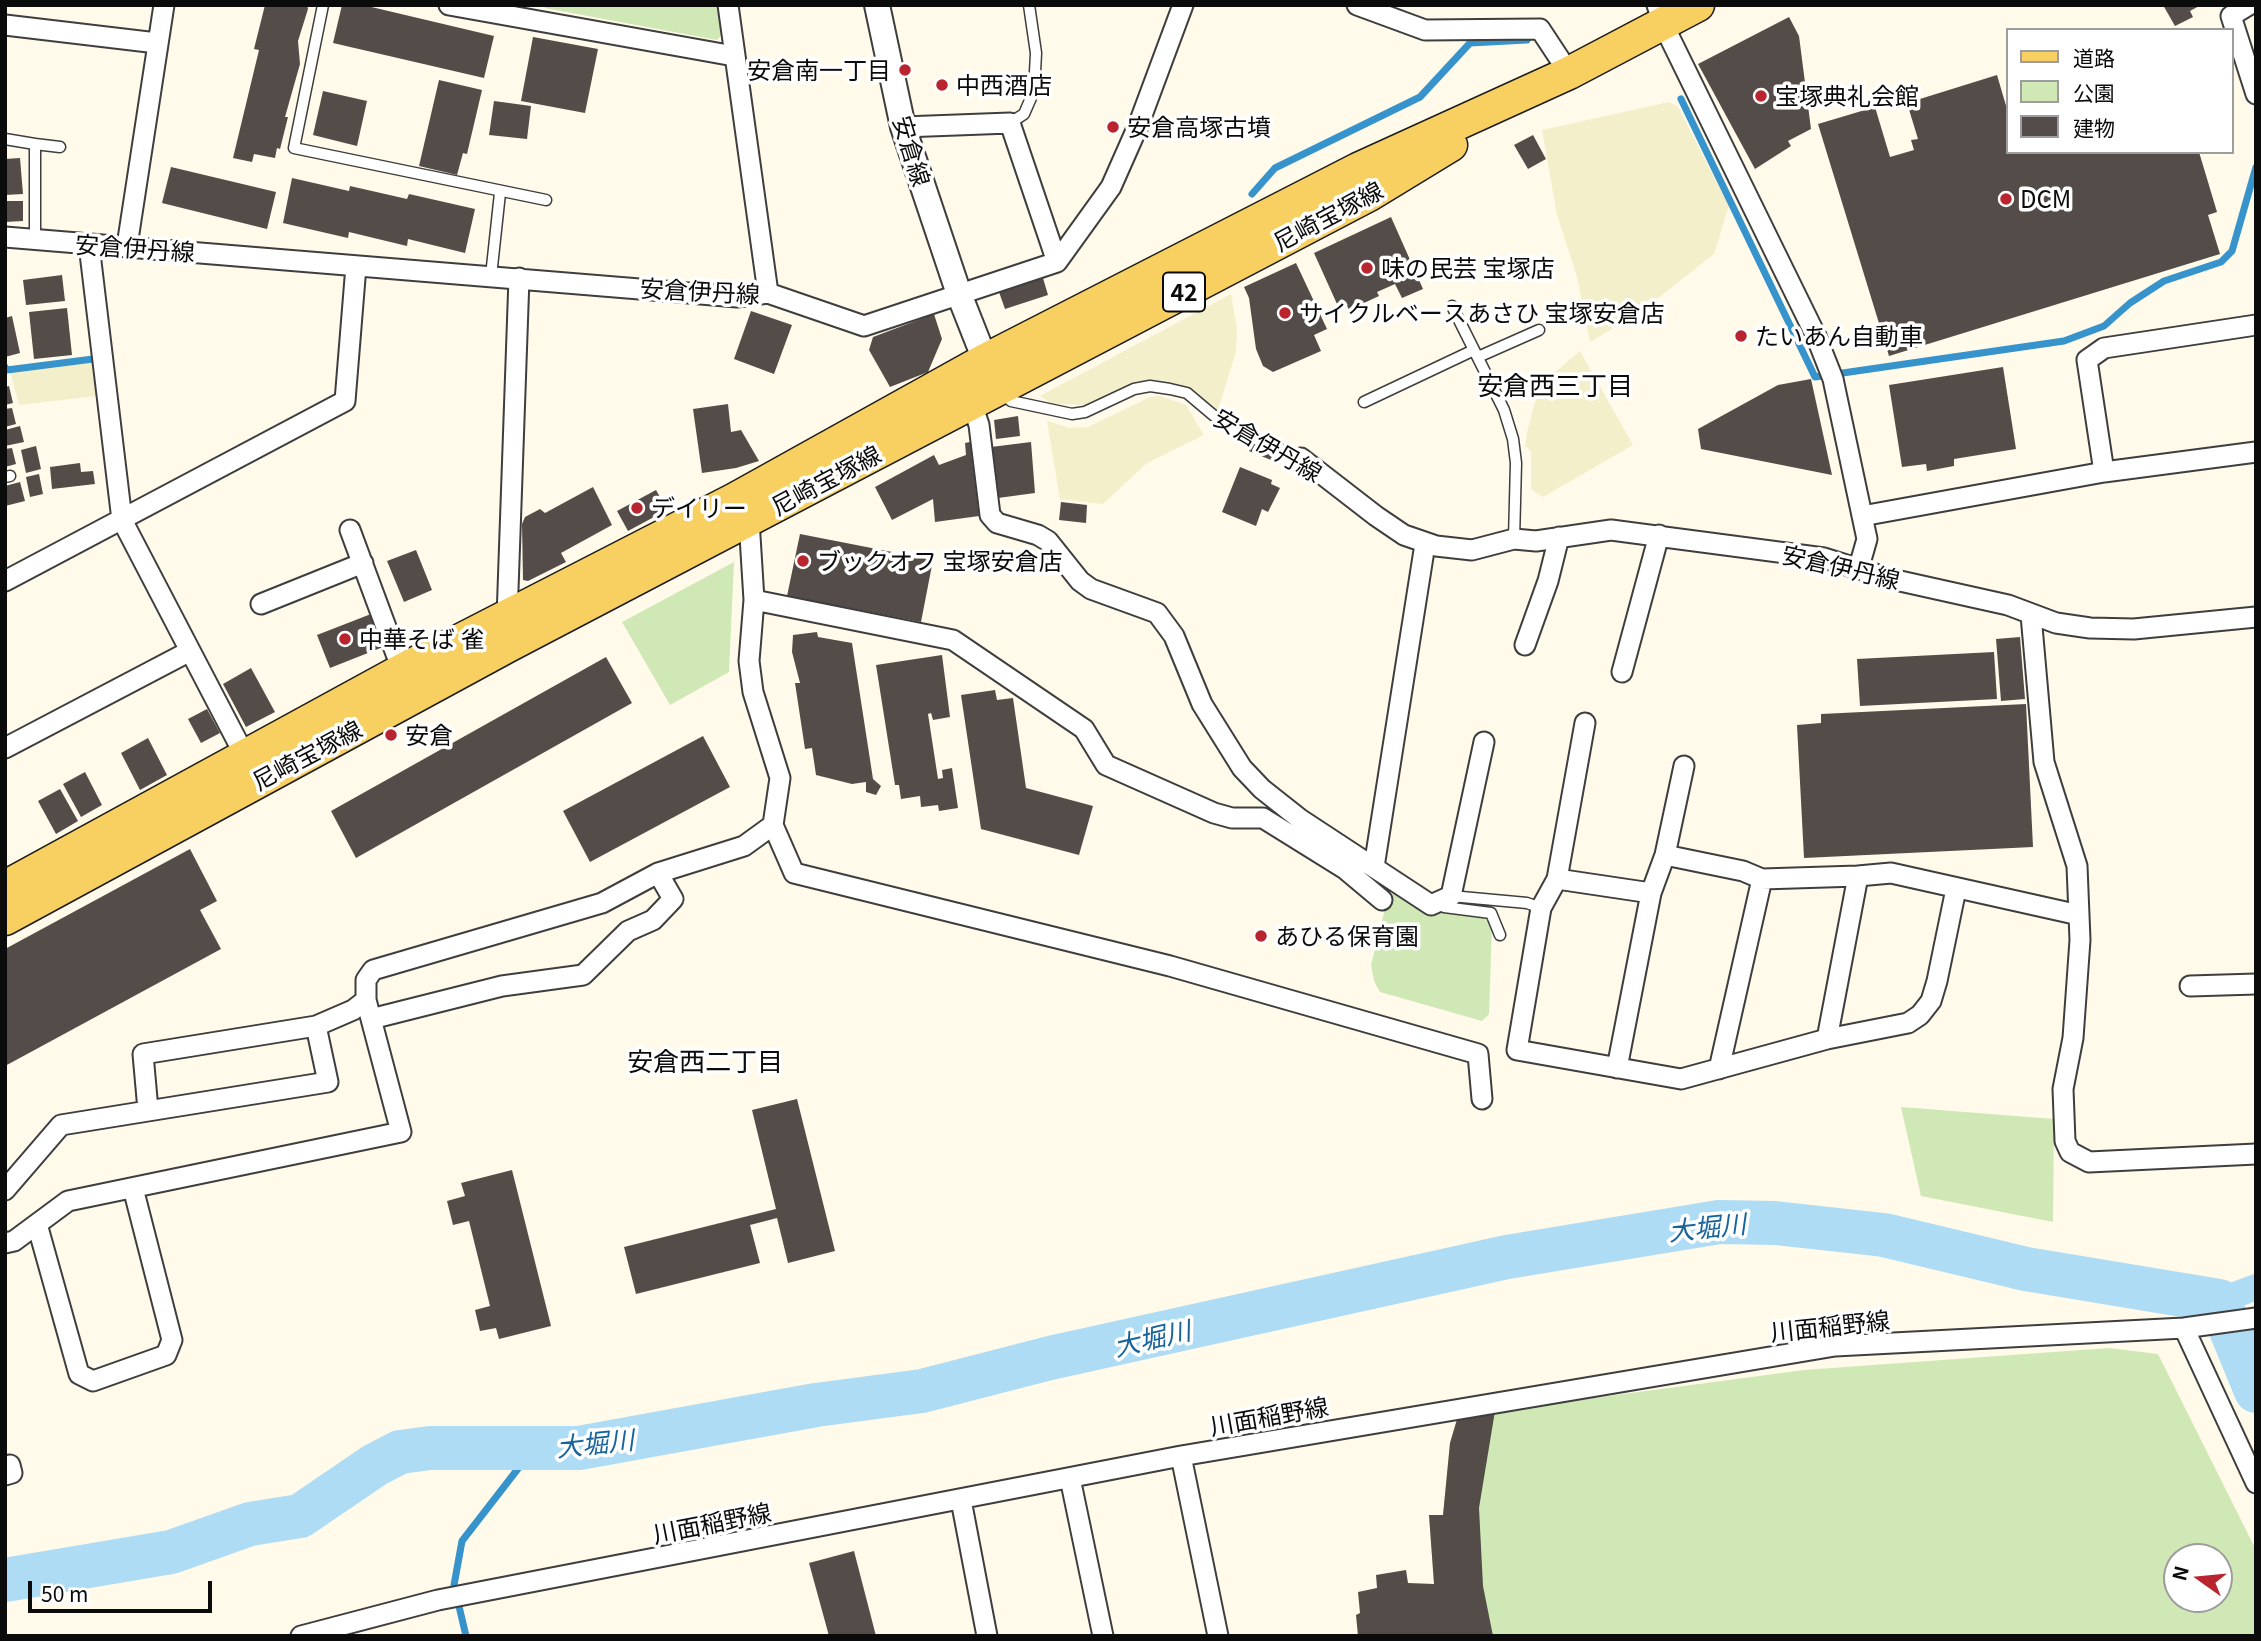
<!DOCTYPE html>
<html>
<head>
<meta charset="utf-8">
<style>
  body { margin:0 }
  #map { position:relative; width:2261px; height:1641px; overflow:hidden; background:#fffaea; font-family:Georgia,"Noto Sans JP",serif }
  canvas { display:block }
  .frame { position:absolute; inset:0; border:7px solid #0b0b0b; pointer-events:none }
  .legend { position:absolute; left:2006px; top:28px; width:228px; height:126px; box-sizing:border-box; background:#fff; border:2px solid #9d9d9d; margin:0; padding:9px 12px; list-style:none; font-size:21px; color:#0b0b0b }
  .legend li { display:flex; align-items:center; gap:14px; height:35px }
  .legend b { width:35px; border:2px solid #9d9d9d }
  .north { position:absolute; left:2163px; top:1543px; width:70px; height:70px; box-sizing:border-box; background:#fff; border:2px solid #9d9d9d; border-radius:50%; rotate:285deg; font-size:19px; font-weight:700; line-height:28px; text-align:center; color:#0b0b0b }
  .north::after { content:''; display:block; margin:auto; width:24px; height:32px; background:#b9252f; clip-path:polygon(50% 0,100% 100%,50% 72%,0 100%) }
  .scale { position:absolute; left:28px; top:1581px; width:184px; height:32px; box-sizing:border-box; border:4px solid #0b0b0b; border-top:0; padding-left:9px; font-size:21px; line-height:24px; white-space:nowrap; color:#0b0b0b; -webkit-text-stroke:5px #fff; paint-order:stroke }
</style>
</head>
<body>
<div id="map">
<canvas width="2261" height="1641"></canvas>
<div class="frame"></div>
<ul class="legend">
<li><b style="height:9px;background:#f7d061"></b>道路</li>
<li><b style="height:19px;background:#d0e8b5"></b>公園</li>
<li><b style="height:19px;background:#544c48"></b>建物</li>
</ul>
<div class="north">N</div>
<div class="scale">50 m</div>
</div>
<script>
const ctx = document.querySelector('canvas').getContext('2d');
ctx.lineJoin = 'round';
function paint(path, color) { ctx.fillStyle = color; ctx.fill(path, 'evenodd'); }
const toPath = rows => new Path2D(rows.map(r => 'M' + r).join(''));
function stroke(path, color, width, dash) { ctx.strokeStyle = color; ctx.lineWidth = width; ctx.lineCap = dash ? 'butt' : 'round'; ctx.setLineDash(dash || []); ctx.stroke(path); }
function drawText(font, color, halo, rows, align = 'center') {
  ctx.font = font + ' Georgia,"Noto Sans JP",serif'; ctx.lineWidth = 7; ctx.setLineDash([]); ctx.textBaseline = 'middle'; ctx.strokeStyle = halo; ctx.fillStyle = color; for (const [text, x, y, turn = 0] of rows) {
    ctx.save(); ctx.translate(x, y); ctx.rotate((+turn || 0) * Math.PI / 180); ctx.textAlign = isNaN(turn) ? turn : align; if (halo) ctx.strokeText(text, 0, 0); ctx.fillText(text, 0, 0); ctx.restore();
  }
}
const farmland = toPath([
  [1669,102,1678,107,1729,206,1714,254,1639,313,1590,342,1577,277,1557,215,1542,130],
  [1231,294,1237,328,1236,352,1217,413,1189,390,1153,381,1130,385,1086,405,1052,404,1040,396],
  [1580,351,1633,445,1543,497,1531,489,1531,451,1525,446,1527,432,1537,395,1554,373],
  [94,361,97,396,19,405,10,371],
  [1160,396,1186,405,1204,435,1147,463,1103,504,1060,499,1047,421,1070,428,1088,427,1150,397]
]);
const green = toPath([
  [546,5,720,5,724,32,717,40,545,8],
  [734,562,729,672,670,705,622,622],
  [1394,893,1461,916,1469,912,1484,915,1492,925,1489,1014,1482,1021,1380,992,1374,981,1371,965,1388,896],
  [1901,1107,2054,1119,2053,1222,1921,1196],
  [2109,1348,2158,1354,2256,1550,2256,1636,1428,1636,1421,1586,1434,1584,1429,1515,1443,1515,1450,1443,1458,1416,1804,1370],
  [2177,1557,2219,1557,2219,1599,2177,1599]
]);
const stream = toPath([
  [1681,99,1815,377,2064,341,2104,326,2130,303,2164,281,2221,262,2232,251,2256,167],
  [1252,194,1275,168,1420,97,1470,43,1527,40],
  [5,367,7,370,93,359],
  [466,1636,454,1585,462,1541,534,1448]
]);
const canal = toPath([
  [2219,1301,2256,1287]
]);
const river = toPath([
  [5,1580,171,1552,250,1524,300,1516,375,1465,400,1452,430,1448,579,1448,816,1405,922,1391,1050,1358,1507,1257,1719,1222,1775,1223,1884,1235,2026,1269,2219,1301,2256,1391]
]);
const building = toPath([
  [265,5,307,5,308,9,298,41,300,64,285,117,288,117,280,149,277,148,275,158,254,154,252,162,233,158,259,50,254,49],
  [342,5,363,5,494,36,484,78,333,43],
  [2163,5,2201,5,2190,11,2193,17,2175,26],
  [1789,17,1799,36,1811,129,1788,141,1791,146,1755,169,1698,64],
  [533,37,598,49,585,113,521,101],
  [1997,75,2007,109,2007,152,2199,152,2217,212,2208,215,2220,254,1889,356,1818,124,1875,107,1890,157,1914,150,1911,140,1918,139,1907,103],
  [439,80,482,90,467,154,463,153,457,175,419,166],
  [323,91,367,101,357,146,313,135],
  [494,101,531,106,527,139,489,135],
  [1533,135,1546,159,1528,169,1514,145],
  [20,158,23,194,5,195,5,159],
  [171,167,276,192,267,229,162,203],
  [292,178,349,191,350,186,407,199,409,194,475,209,465,253,408,239,407,246,349,232,348,238,283,223],
  [5,201,23,201,23,221,5,222],
  [1391,217,1423,289,1402,298,1395,284,1377,292,1379,296,1349,310,1345,301,1337,304,1314,253],
  [1296,263,1327,329,1314,335,1321,351,1273,372,1263,366,1256,349,1249,298,1244,287],
  [62,275,65,301,26,305,23,280],
  [1043,278,1048,295,1005,309,999,292],
  [67,308,72,355,34,359,29,312],
  [751,311,792,325,774,374,734,359],
  [934,314,942,339,928,372,890,387,869,350,873,337],
  [12,316,20,353,5,357,5,318],
  [2003,367,2016,449,1954,459,1954,466,1927,471,1926,464,1902,467,1889,385],
  [1811,379,1832,475,1701,449,1698,429,1778,385],
  [9,386,13,403,5,405,5,387],
  [728,404,731,432,741,430,759,461,736,468,702,473,693,409],
  [12,408,16,424,5,427,5,409],
  [1018,416,1020,436,996,439,994,420],
  [20,426,24,442,5,446,5,430],
  [1253,441,1275,451,1271,460,1249,451],
  [970,442,979,516,935,522,933,499,892,520,875,487,934,455,939,465,966,455,965,443],
  [1031,442,1035,493,998,498,991,447],
  [36,446,41,469,26,473,21,450],
  [12,448,16,464,5,467,5,449],
  [80,463,81,472,93,471,95,484,52,489,50,467],
  [1240,467,1272,480,1271,484,1280,488,1268,512,1262,509,1256,526,1222,512],
  [39,474,43,494,30,497,26,477],
  [20,482,25,501,5,506,5,486],
  [593,487,612,525,561,553,566,562,528,581,523,580,522,524,525,517,540,509,545,513],
  [656,490,667,510,628,531,617,511],
  [1061,502,1087,505,1086,523,1059,520],
  [800,534,933,560,921,622,787,596],
  [416,550,432,590,404,602,387,561],
  [371,614,383,647,330,668,317,635],
  [817,632,818,637,852,643,873,779,881,786,876,795,866,792,866,782,852,784,816,775,812,748,805,749,795,683,800,683,792,652,793,635],
  [2020,637,2025,699,2001,701,1996,639],
  [1994,652,1997,699,1860,706,1857,659],
  [942,655,950,717,933,720,931,713,928,714,938,779,943,778,942,770,952,768,958,808,939,811,938,805,921,807,920,796,901,799,899,785,895,785,876,665],
  [606,657,632,703,356,858,331,811],
  [251,668,275,712,246,727,223,684],
  [995,690,997,700,1013,698,1026,788,1093,806,1079,855,981,829,961,695],
  [2026,704,2033,847,1804,858,1797,725,1821,723,1821,714],
  [207,709,220,733,201,743,188,719],
  [703,736,730,787,590,862,563,811],
  [148,738,167,775,140,790,121,753],
  [85,772,102,805,81,817,63,784],
  [60,789,78,821,56,834,38,801],
  [190,849,217,901,200,910,221,949,5,1066,5,949],
  [797,1099,835,1251,788,1263,777,1218,750,1225,760,1263,636,1294,624,1247,776,1209,752,1110],
  [512,1170,551,1326,499,1339,496,1328,480,1331,475,1310,490,1306,469,1221,453,1225,447,1201,465,1196,461,1183],
  [1495,1411,1479,1508,1483,1586,1493,1636,1358,1636,1356,1615,1360,1613,1358,1592,1377,1588,1376,1575,1406,1570,1408,1583,1434,1584,1429,1515,1443,1515,1450,1443,1458,1416],
  [854,1551,876,1636,829,1636,809,1563]
]);
const service = toPath([
  [323,5,294,148,546,200],
  [1010,123,1024,114,1034,91,1036,53,1029,5],
  [5,139,35,144,35,240],
  [35,144,60,147],
  [491,276,500,193],
  [1452,306,1504,410,1513,439,1516,463,1514,539],
  [1478,357,1539,330],
  [1001,392,1011,401,1072,414,1085,412,1134,389,1150,386,1170,389,1187,393,1219,420,1241,433,1301,458],
  [1364,402,1474,350],
  [5,477,10,476],
  [1500,935,1491,913,1444,907,1451,896,1527,903,1541,908]
]);
const minor = toPath([
  [449,5,734,56],
  [728,5,768,293],
  [1357,5,1425,30,1540,29,1569,73],
  [1657,5,1663,24,1816,336,1833,379,1867,539,1859,567],
  [2249,5,2231,16,2256,94],
  [5,25,157,43],
  [903,127,1010,123,1057,262],
  [5,237,737,297,768,293,864,326,1057,262,1111,187,1138,126,1183,5],
  [89,245,122,520,245,756],
  [127,246,164,5],
  [972,404,979,425,990,515,997,523,1038,535,1048,541,1080,581,1091,589,1157,613,1174,636,1202,704,1242,768,1262,789,1300,819,1431,905,1451,896,1484,742],
  [1301,458,1376,516,1404,535,1436,546,1472,550,1514,539,1536,541,1611,530,1824,558,1891,579,2008,605,2056,623,2090,628,2134,629,2256,617],
  [2104,472,2256,452],
  [745,514,749,520,754,600,749,661,753,692,780,778,773,825,794,873,1170,966,1478,1054,1482,1099],
  [1862,516,2104,472,2087,360,2104,348,2256,325],
  [350,530,402,670],
  [5,581,345,401,356,266],
  [754,600,953,640,1084,729,1106,765,1214,813,1232,818,1263,818,1345,869,1382,900],
  [261,604,363,563],
  [2031,615,2044,762,2077,866,2080,940,2073,1038,2063,1089,2065,1141,2070,1152,2089,1162,2256,1154],
  [507,618,519,278],
  [1525,645,1548,581,1559,537],
  [1622,672,1659,535],
  [5,748,190,651],
  [1665,855,1743,871,1762,879,1858,876],
  [1374,867,1425,544],
  [1557,879,1585,723],
  [1651,893,1557,879,1541,908,1517,1050,1681,1079,1827,1039,1858,876,1891,873,2079,915],
  [2190,986,2256,984],
  [371,1019,502,986,583,975,628,931,653,920,673,899,658,873,744,846,773,825],
  [1827,1039,1908,1023,1920,1015,1931,1001,1937,981,1956,889],
  [1617,1068,1651,893,1665,855,1684,766],
  [1719,1069,1762,879],
  [148,1110,143,1054,316,1026],
  [5,1190,61,1125,328,1082,316,1026,353,1010,366,1000],
  [37,1224,79,1374,93,1381,166,1355,172,1340,133,1188],
  [5,1243,14,1241,68,1201,401,1132,366,1000,366,980,373,970,602,903,658,873],
  [2184,1328,2256,1483],
  [1181,1456,1218,1636],
  [5,1475,12,1473,10,1465],
  [1070,1478,1103,1636],
  [961,1500,987,1636],
  [301,1636,438,1600,1181,1456,1835,1346,2184,1328,2256,1318]
]);
const tertiary = toPath([
  [877,5,903,127,959,294,991,375]
]);
const primary = toPath([
  [5,887,402,670,735,499,985,360,1358,169,1569,73,1698,5],
  [5,919,508,646,1369,195,1451,145]
]);
const markers = [
  [905,70,7,"#b9252f"],
  [942,85,7,"#b9252f"],
  [1761,96,7,"#b9252f"],
  [1113,127,7,"#b9252f"],
  [2006,199,7,"#b9252f"],
  [1367,268,7,"#b9252f"],
  [1285,313,7,"#b9252f"],
  [1741,336,7,"#b9252f"],
  [637,508,7,"#b9252f"],
  [803,561,7,"#b9252f"],
  [345,639,7,"#b9252f"],
  [391,735,7,"#b9252f"],
  [1261,936,7,"#b9252f"]
];
const shields = [
  [1184,292,42]
];
const shieldNames = [
  ["42",1184,292]
];
const poiNames = [
  ["安倉南一丁目",891,70,"right"],
  ["中西酒店",956,85],
  ["宝塚典礼会館",1775,96],
  ["安倉高塚古墳",1127,127],
  ["DCM",2020,199],
  ["味の民芸 宝塚店",1381,268],
  ["サイクルベースあさひ 宝塚安倉店",1299,313],
  ["たいあん自動車",1755,336],
  ["デイリー",651,508],
  ["ブックオフ 宝塚安倉店",817,561],
  ["中華そば 雀",359,639],
  ["安倉",405,735],
  ["あひる保育園",1275,936]
];
const streetNames = [
  ["安倉線",912,151,73],
  ["尼崎宝塚線",1328,216,-28],
  ["安倉伊丹線",135,248,4],
  ["安倉伊丹線",700,291,3],
  ["安倉伊丹線",1268,445,30],
  ["尼崎宝塚線",826,480,-28],
  ["安倉伊丹線",1841,567,13],
  ["尼崎宝塚線",307,755,-28],
  ["川面稲野線",1830,1326,-6],
  ["川面稲野線",1269,1416,-10],
  ["川面稲野線",712,1523,-11]
];
const neighbourhoodNames = [
  ["安倉西三丁目",1555,385],
  ["安倉西二丁目",705,1061]
];
const waterNames = [
  ["大堀川",1707,1227,-6],
  ["大堀川",1152,1338,-13],
  ["大堀川",595,1443,-6]
];
paint(farmland, '#f4efcb');
paint(green, '#d0e8b5');
stroke(stream, '#3793cb', 7);
stroke(canal, '#afdcf5', 26);
stroke(river, '#afdcf5', 44);
paint(building, '#544c48');
stroke(service, '#3e3e3e', 13);
stroke(minor, '#3e3e3e', 23);
stroke(tertiary, '#3e3e3e', 28);
stroke(primary, '#1c1c1c', 35);
stroke(service, '#fff', 10);
stroke(minor, '#fff', 19);
stroke(tertiary, '#fff', 24);
stroke(primary, '#f7d061', 32);
for (const [x, y, r, color] of markers) { const dot = new Path2D(); dot.arc(x, y, r, 0, 2 * Math.PI); ctx.fillStyle = color; ctx.fill(dot); stroke(dot, '#fff', 2.5); }
for (const [x, y, w] of shields) { const box = new Path2D(); box.roundRect(x - w / 2, y - 19.5, w, 39, 5); ctx.fillStyle = '#fff'; ctx.fill(box); stroke(box, '#0b0b0b', 2); }
drawText('bold 23px', '#0b0b0b', null, shieldNames);
drawText('24px', '#0b0b0b', '#fff', poiNames, 'left');
drawText('24px', '#0b0b0b', '#fff', streetNames);
drawText('26px', '#0b0b0b', '#fff', neighbourhoodNames);
drawText('italic 26px', '#17649b', '#fff', waterNames);
</script>
</body>
</html>
